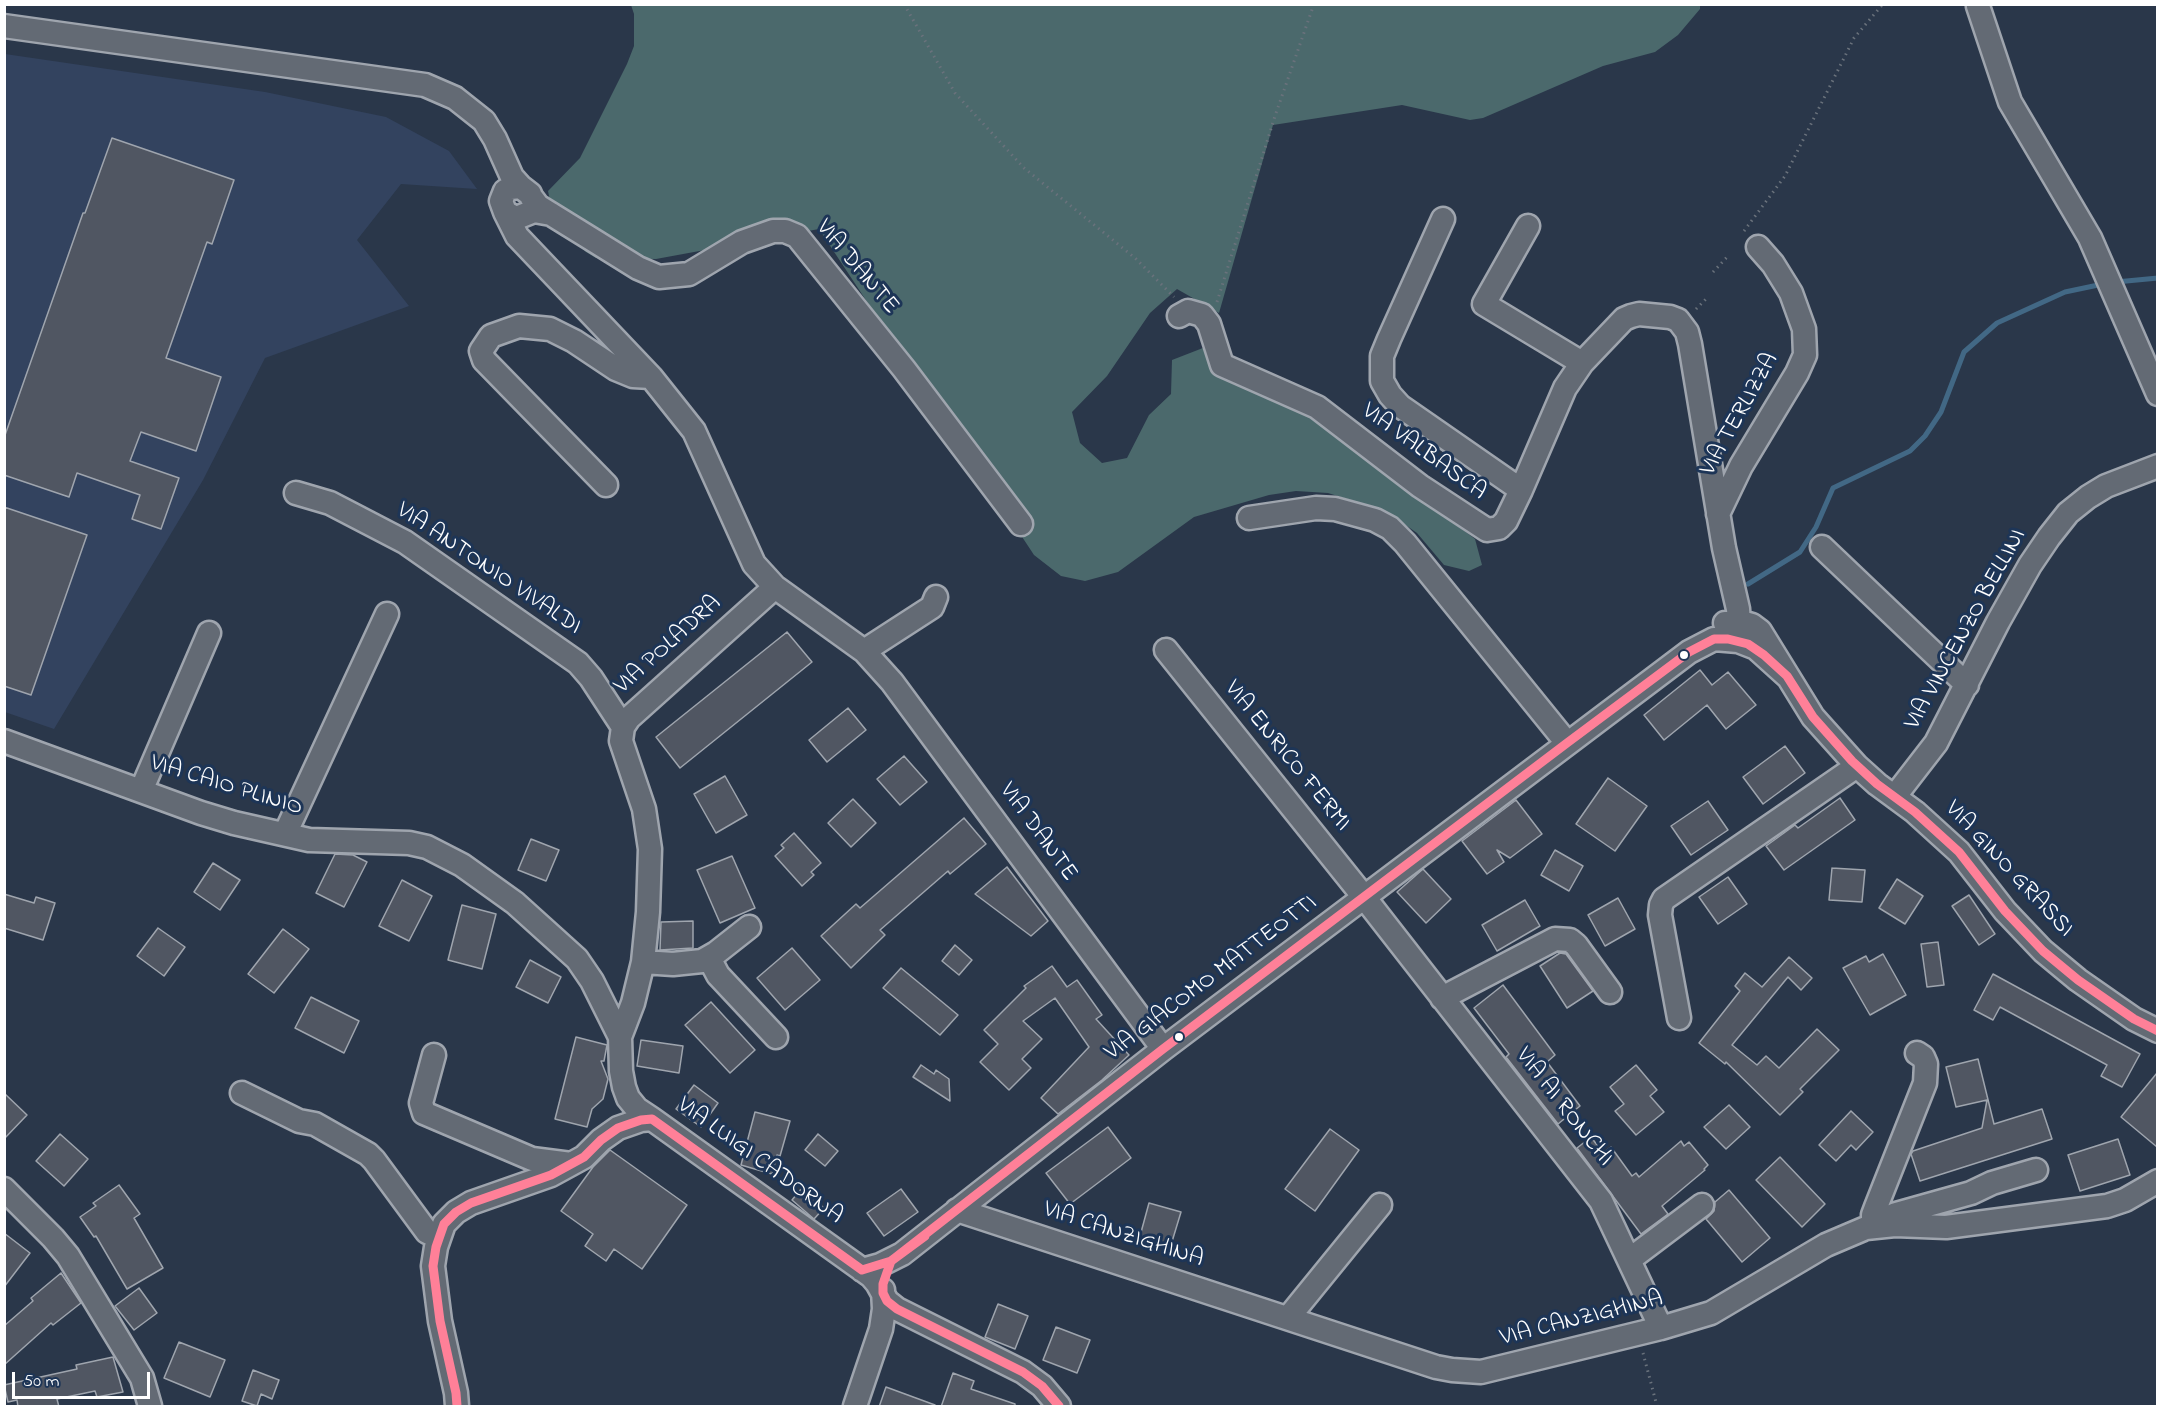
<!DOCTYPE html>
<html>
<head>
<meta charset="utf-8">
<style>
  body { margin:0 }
  #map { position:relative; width:2162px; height:1411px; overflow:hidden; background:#2a374a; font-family:"Indie Flower",sans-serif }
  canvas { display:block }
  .frame { position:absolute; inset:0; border:6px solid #fff; pointer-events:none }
  .scale { position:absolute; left:12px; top:1372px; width:138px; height:27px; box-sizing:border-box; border:3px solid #fff; border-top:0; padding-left:8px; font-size:18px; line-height:21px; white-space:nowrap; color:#fff; -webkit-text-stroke:4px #1d3557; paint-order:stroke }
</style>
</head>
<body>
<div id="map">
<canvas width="2162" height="1411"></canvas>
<div class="frame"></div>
<div class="scale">50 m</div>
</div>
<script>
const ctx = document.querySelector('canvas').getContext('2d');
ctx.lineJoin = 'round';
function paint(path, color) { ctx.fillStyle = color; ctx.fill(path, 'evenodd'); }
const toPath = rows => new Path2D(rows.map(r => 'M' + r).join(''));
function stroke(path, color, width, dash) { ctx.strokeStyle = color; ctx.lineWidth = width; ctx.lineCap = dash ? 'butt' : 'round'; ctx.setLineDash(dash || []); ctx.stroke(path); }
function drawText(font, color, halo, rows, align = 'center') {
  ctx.font = font + ' "Indie Flower",sans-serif'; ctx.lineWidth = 6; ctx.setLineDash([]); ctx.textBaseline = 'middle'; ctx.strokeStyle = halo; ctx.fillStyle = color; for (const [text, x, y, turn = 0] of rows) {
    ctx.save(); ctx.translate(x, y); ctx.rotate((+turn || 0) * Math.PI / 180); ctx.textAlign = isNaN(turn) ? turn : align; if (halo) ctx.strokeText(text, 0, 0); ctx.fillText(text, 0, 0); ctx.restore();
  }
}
const built = toPath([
  [5,54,265,92,386,117,449,151,477,189,401,184,357,240,409,306,265,358,203,480,54,729,5,712]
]);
const green = toPath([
  [631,5,1700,5,1700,9,1678,35,1655,52,1603,66,1483,118,1470,120,1402,105,1273,125,1219,313,1177,289,1150,313,1107,376,1072,412,1080,443,1102,463,1127,458,1149,415,1171,394,1172,360,1226,339,1235,376,1305,403,1436,505,1450,520,1475,539,1482,565,1469,571,1444,565,1417,533,1394,517,1376,508,1328,493,1296,491,1269,495,1194,517,1118,572,1085,581,1061,576,1034,555,819,229,656,259,596,258,586,252,573,240,561,236,556,230,548,191,580,158,627,64,634,46,634,14]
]);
const stream = toPath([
  [2116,282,2158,278],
  [1748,584,1800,552,1816,527,1833,488,1910,451,1925,436,1941,412,1964,352,1997,323,2065,292,2103,284]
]);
const building = toPath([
  [112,138,234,180,212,244,207,242,166,358,221,377,196,451,141,432,130,461,179,478,161,529,132,519,140,495,77,473,69,497,4,475,4,438,83,213,85,213,112,138],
  [4,507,87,535,31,695,4,686,4,507],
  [787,632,812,662,680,768,656,737,787,632],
  [1700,670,1712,685,1728,672,1756,705,1726,729,1707,705,1664,740,1644,715,1700,670],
  [848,708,866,730,827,762,809,740,848,708],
  [1785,746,1805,773,1763,804,1743,777,1785,746],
  [904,756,927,782,900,805,877,779,904,756],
  [725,776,747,815,716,833,694,794,725,776],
  [1608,778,1647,806,1615,851,1576,824,1608,778],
  [1840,798,1855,820,1784,870,1766,846,1795,825,1798,828,1840,798],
  [853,799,876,823,851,847,828,823,853,799],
  [1516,800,1542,834,1510,858,1497,850,1504,862,1487,874,1462,841,1516,800],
  [1708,801,1728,830,1691,855,1671,826,1708,801],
  [964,818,986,844,950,874,948,871,880,930,885,935,851,968,821,936,856,904,860,908,964,818],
  [794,833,821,863,811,872,814,875,802,886,775,856,784,848,781,845,794,833],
  [531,839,559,850,546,881,518,870,531,839],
  [1555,850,1583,866,1569,891,1541,875,1555,850],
  [335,854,353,855,367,862,344,907,316,893,335,854],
  [732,856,755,908,720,923,697,870,732,856],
  [213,863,240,880,220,910,194,892,213,863],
  [1007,867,1048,921,1031,936,975,894,1007,867],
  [1832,868,1865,870,1862,902,1829,900,1832,868],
  [1423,869,1451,899,1426,923,1397,892,1423,869],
  [1728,877,1747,904,1718,924,1699,897,1728,877],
  [1897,879,1923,896,1905,924,1879,908,1897,879],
  [402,880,432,896,409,941,379,926,402,880],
  [4,894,34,903,36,897,55,903,43,940,4,928,4,894],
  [1969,895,1995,934,1979,945,1952,906,1969,895],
  [1618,898,1635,929,1605,946,1588,915,1618,898],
  [1525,900,1540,926,1497,951,1482,925,1525,900],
  [462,905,496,914,482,969,448,960,462,905],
  [693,921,693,948,660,950,661,922,693,921],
  [158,928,185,947,164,976,137,956,158,928],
  [283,929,309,949,274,993,248,974,283,929],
  [1938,942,1944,985,1927,987,1921,944,1938,942],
  [955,945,972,960,959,975,942,961,955,945],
  [792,948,820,980,785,1010,757,978,792,948],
  [1560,953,1566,954,1593,991,1567,1008,1540,966,1560,953],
  [1883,954,1906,995,1870,1015,1843,968,1866,956,1869,962,1883,954],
  [1789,957,1812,978,1801,990,1788,977,1732,1045,1757,1065,1766,1056,1779,1068,1817,1029,1839,1050,1800,1089,1803,1092,1780,1115,1726,1062,1725,1064,1699,1043,1740,991,1735,986,1745,973,1762,987,1789,957],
  [530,960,561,977,548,1003,516,987,530,960],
  [1052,966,1067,987,1077,980,1102,1015,1096,1019,1129,1055,1102,1080,1058,1114,1041,1098,1089,1047,1055,998,1023,1021,1042,1039,1022,1059,1031,1068,1009,1090,980,1062,998,1044,984,1030,1026,988,1024,986,1052,966],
  [901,968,958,1015,940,1035,883,988,901,968],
  [1993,974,2140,1054,2122,1087,2101,1076,2107,1065,2000,1007,1993,1020,1974,1010,1993,974],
  [1503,985,1555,1055,1547,1062,1580,1106,1558,1124,1506,1057,1509,1054,1474,1008,1503,985],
  [311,997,359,1021,344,1053,295,1028,311,997],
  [711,1002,755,1050,730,1073,685,1025,711,1002],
  [576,1037,607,1045,604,1061,601,1061,608,1079,603,1099,592,1109,587,1127,555,1119,576,1037],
  [641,1040,683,1046,679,1073,637,1066,641,1040],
  [1978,1059,1994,1124,2042,1109,2052,1139,1920,1181,1911,1154,1913,1151,1982,1128,1987,1100,1956,1107,1946,1067,1978,1059],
  [921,1065,934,1074,936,1070,949,1079,950,1101,913,1077,921,1065],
  [1636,1065,1657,1090,1650,1096,1664,1112,1636,1135,1615,1111,1624,1104,1610,1087,1636,1065],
  [2157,1073,2157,1147,2121,1117,2157,1073],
  [694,1085,718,1103,701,1127,676,1109,694,1085],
  [4,1093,27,1115,4,1139,4,1093],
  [1729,1105,1750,1127,1726,1149,1704,1127,1729,1105],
  [1851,1111,1873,1132,1856,1150,1851,1145,1836,1161,1819,1145,1851,1111],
  [755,1112,790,1121,780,1156,777,1155,772,1174,741,1165,755,1112],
  [1108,1127,1131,1158,1070,1204,1046,1173,1108,1127],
  [1330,1129,1359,1150,1315,1211,1285,1189,1330,1129],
  [60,1134,88,1159,64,1186,36,1161,60,1134],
  [818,1134,838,1151,825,1166,805,1150,818,1134],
  [1591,1137,1603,1153,1611,1147,1632,1176,1636,1173,1639,1177,1681,1141,1684,1146,1689,1142,1708,1165,1704,1169,1705,1170,1662,1206,1668,1214,1641,1234,1577,1148,1591,1137],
  [2118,1139,2130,1175,2080,1191,2068,1155,2118,1139],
  [610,1150,687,1205,642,1269,614,1249,606,1261,585,1246,593,1234,561,1211,593,1167,610,1150],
  [1780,1157,1825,1204,1802,1227,1756,1180,1780,1157],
  [119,1185,140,1214,134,1218,163,1268,127,1289,96,1236,94,1237,80,1217,96,1206,93,1203,119,1185],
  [802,1188,824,1208,814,1219,792,1200,802,1188],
  [901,1189,918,1212,884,1236,867,1213,901,1189],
  [1729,1190,1770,1238,1742,1262,1706,1219,1714,1211,1715,1202,1729,1190],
  [1149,1203,1181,1212,1171,1245,1140,1236,1149,1203],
  [4,1233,30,1253,4,1287,4,1233],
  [61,1273,81,1303,53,1325,51,1323,4,1365,4,1326,33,1301,31,1298,61,1273],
  [139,1288,157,1313,134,1330,115,1306,139,1288],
  [998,1304,1028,1316,1015,1349,985,1337,998,1304],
  [1056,1327,1090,1340,1077,1373,1043,1360,1056,1327],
  [179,1342,225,1360,210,1397,164,1378,179,1342],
  [113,1357,123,1392,97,1397,95,1391,57,1399,59,1407,18,1407,17,1400,8,1402,4,1385,77,1369,76,1365,113,1357],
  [253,1370,279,1380,272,1399,261,1394,257,1406,242,1401,253,1370],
  [953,1373,974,1381,971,1389,1015,1404,1015,1407,941,1407,953,1373],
  [886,1387,935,1405,934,1407,879,1407,886,1387]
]);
const path = toPath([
  [904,4,955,93,1024,168,1135,258,1174,297],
  [1744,231,1785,176,1854,38,1883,4],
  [1713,272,1729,255],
  [1217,302,1275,116,1314,4],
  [1696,309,1707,298],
  [1643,1353,1657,1406]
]);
const minor = toPath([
  [1978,6,2010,102,2090,238,2158,394],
  [4,26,425,85,455,98,484,121,495,139,512,177,521,187],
  [530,194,521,187,510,188,505,191,501,201,505,212,514,217,519,217,534,211,551,214],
  [532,198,538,206,593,240,638,268,659,277,689,274,742,242,773,231,785,231,797,236,904,369,1021,524],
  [505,212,517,236,651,377,694,431,754,564,775,587,864,651,892,682,1163,1049],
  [1443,219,1389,339,1382,356,1382,381,1390,395,1400,406,1521,490],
  [1528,226,1484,304,1582,363],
  [1179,316,1188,311,1202,315,1209,324,1222,365,1317,407,1420,486,1487,530,1499,528,1506,521,1521,490,1565,388,1582,363,1624,319,1631,316,1639,314,1670,317,1678,320,1687,332,1690,344,1724,548,1738,609,1739,622,1738,641],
  [606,485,484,360,481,351,491,336,519,326,550,329,574,341,616,369,633,376,651,377],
  [296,493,330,503,405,542,578,663,591,678,623,727],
  [1718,514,1741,466,1797,373,1805,355,1804,329,1791,293,1773,264,1758,247],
  [1249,518,1316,508,1335,509,1375,520,1390,528,1405,543,1567,743],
  [1822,547,1967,685],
  [1725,623,1745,623,1752,625,1760,631,1813,717,1857,766,1877,784,1915,812,1959,852,2005,911,2043,951,2078,980,2134,1019,2158,1031],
  [1166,650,1364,897,1601,1201,1661,1328],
  [864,651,932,607,936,597],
  [4,741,201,813,234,823,309,840,409,843,427,847,462,865,515,903,577,959,592,981,620,1037,621,1071,624,1087,628,1098,637,1109,652,1119],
  [141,791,209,633],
  [1895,796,1936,743,1998,622,2030,565,2049,537,2068,513,2088,497,2106,486,2158,466],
  [285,834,387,614],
  [709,958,718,975,776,1037],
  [643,962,673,964,702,961,716,953,749,927],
  [1442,998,1555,939,1570,940,1576,945,1610,992],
  [1679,1018,1660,915,1661,905,1664,899,1857,766],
  [620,1037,633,1003,643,962,648,912,650,849,644,809,621,741,623,727,629,718,775,587],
  [434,1055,421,1103,424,1113,532,1159,571,1164],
  [242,1093,299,1121,315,1124,368,1154,374,1160,427,1232,439,1238],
  [4,1189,53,1238,68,1256,142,1378,150,1406],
  [957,1210,1436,1367,1452,1370,1481,1372,1661,1328,1711,1313,1826,1245,1866,1228,1895,1225,1946,1227,2107,1206,2125,1200,2158,1181],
  [1881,1221,1896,1214,1971,1193,1992,1183,2036,1170],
  [1873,1227,1873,1215,1876,1207,1925,1083,1926,1064,1923,1057,1917,1053],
  [1629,1260,1702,1205],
  [862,1270,880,1265,902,1254,1163,1049,1689,652,1714,639,1738,641,1756,648,1787,676],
  [1288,1318,1380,1205],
  [457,1406,456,1393,440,1321,433,1266,436,1247,444,1224,456,1212,471,1203,551,1175,584,1157,601,1140,618,1128,641,1120,652,1119,871,1276,877,1283,887,1301,897,1309,1023,1372,1042,1386,1059,1406],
  [855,1406,881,1329,884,1309,883,1290]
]);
const bus1 = toPath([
  [925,1236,891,1261,883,1284,883,1293,887,1301,897,1309,1023,1372,1042,1386,1059,1406],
  [457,1406,456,1393,440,1321,433,1266,436,1247,444,1224,456,1212,471,1203,551,1175,584,1157,601,1140,618,1128,641,1120,652,1119,862,1270,891,1261,1163,1049,1567,743,1689,652,1714,639,1728,639,1748,644,1764,655,1787,676,1813,717,1852,761,1877,784,1915,812,1959,852,2005,911,2043,951,2078,980,2134,1019,2158,1031]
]);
const markers = [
  [1684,655,5,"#fff"],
  [1179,1037,5,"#fff"]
];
const streetNames = [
  ["VIA DANTE",856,268,50],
  ["VIA TERLIZZA",1741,415,-61],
  ["VIA VALBASCA",1423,453,36],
  ["VIA ANTONIO VIVALDI",488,570,34],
  ["VIA VINCENZO BELLINI",1967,630,-61],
  ["VIA POLADRA",669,646,-42],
  ["VIA ENRICO FERMI",1286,757,51],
  ["VIA CAIO PLINIO",226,787,17],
  ["VIA DANTE",1037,833,54],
  ["VIA GINO GRASSI",2008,870,47],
  ["VIA GIACOMO MATTEOTTI",1212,979,-37],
  ["VIA AI RONCHI",1563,1108,52],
  ["VIA LUIGI CADORNA",759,1162,36],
  ["VIA CANZIGHINA",1123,1236,18],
  ["VIA CANZIGHINA",1582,1320,-14]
];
paint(built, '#33435f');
paint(green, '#4b696c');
stroke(stream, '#426885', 5);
paint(building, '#505662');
stroke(building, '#9fa5ae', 1.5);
stroke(minor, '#9fa5ae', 27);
stroke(path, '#6a727c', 3, [1.5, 4.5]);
stroke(minor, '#636a74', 22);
stroke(bus1, '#ff8098', 9);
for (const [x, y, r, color] of markers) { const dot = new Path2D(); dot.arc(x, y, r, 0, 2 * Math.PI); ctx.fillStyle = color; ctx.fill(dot); stroke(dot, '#1d3557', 2); }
drawText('24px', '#fff', '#1d3557', streetNames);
</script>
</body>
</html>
